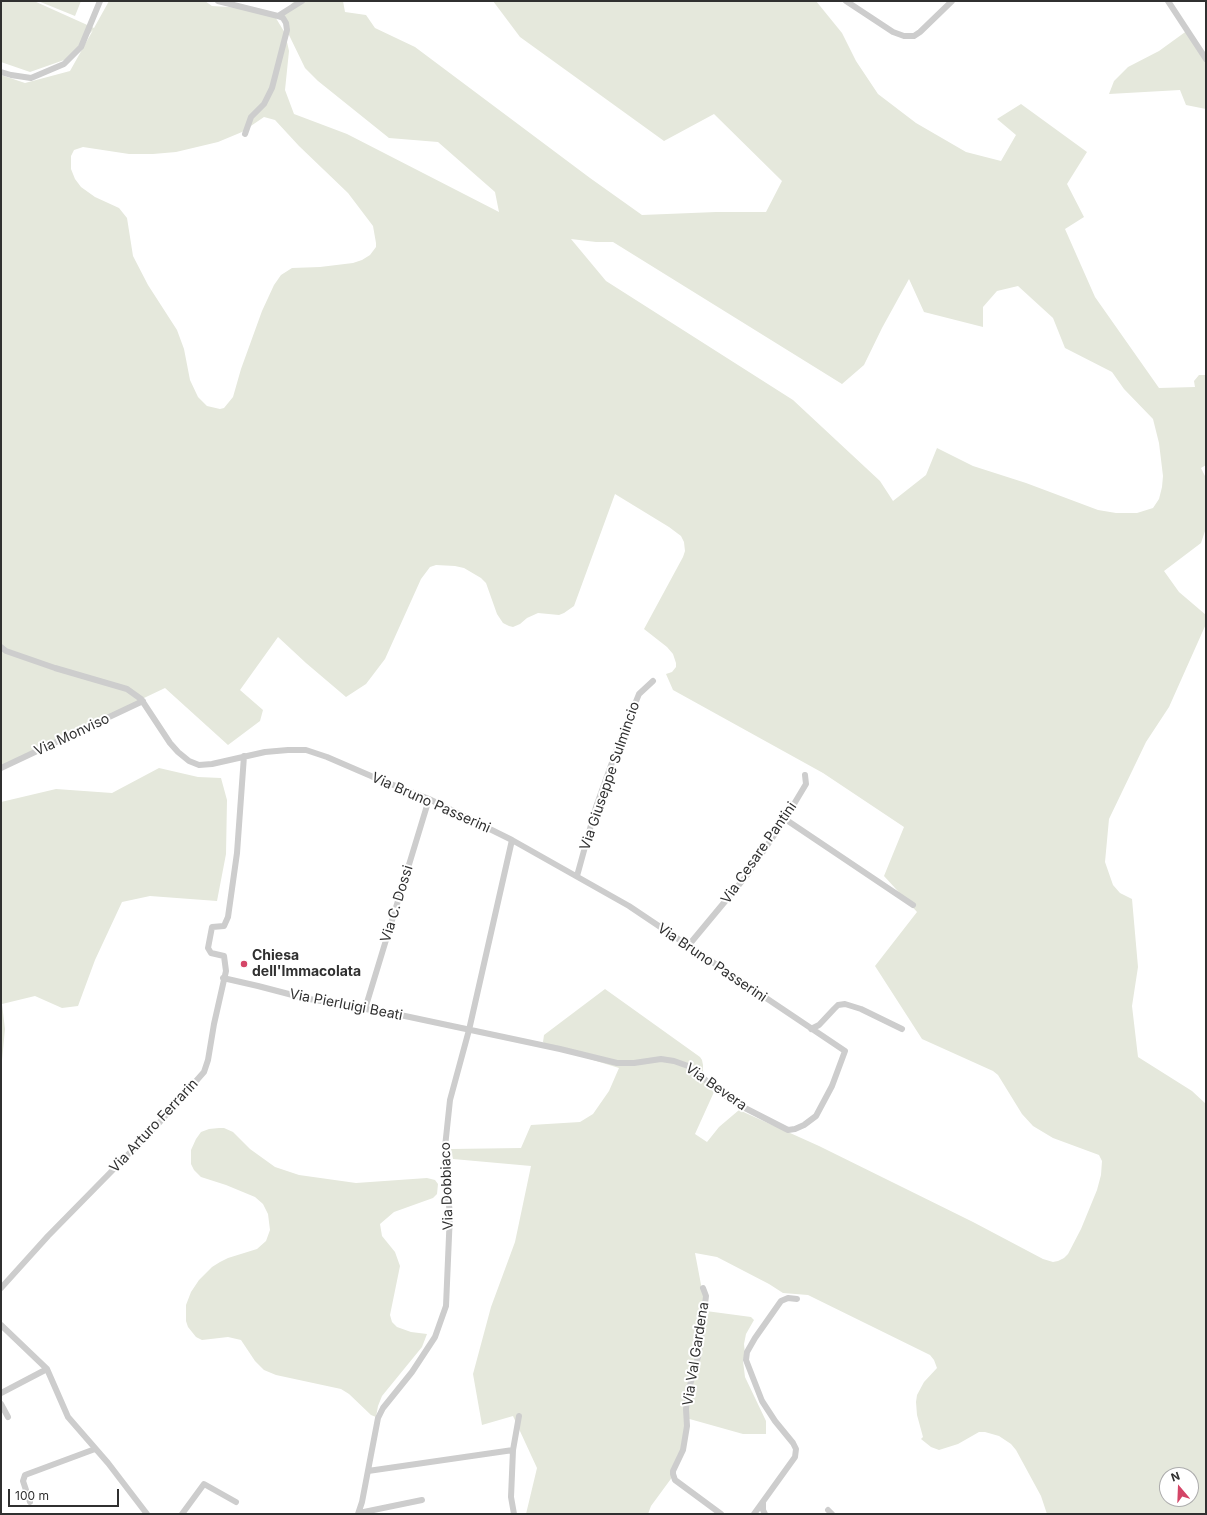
<!DOCTYPE html>
<html>
<head>
<meta charset="utf-8">
<style>
  body { margin:0 }
  #map { position:relative; width:1207px; height:1515px; overflow:hidden; background:#fff; font-family:Inter,sans-serif }
  canvas { display:block }
  .frame { position:absolute; inset:0; border:2px solid #303030; pointer-events:none }
  .north { position:absolute; left:1159px; top:1467px; width:40px; height:40px; box-sizing:border-box; background:#fff; border:1px solid #acacac; border-radius:50%; rotate:341deg; font-size:11px; font-weight:700; line-height:16px; text-align:center; color:#303030 }
  .north::after { content:''; display:block; margin:auto; width:14px; height:18px; background:#d44567; clip-path:polygon(50% 0,100% 100%,50% 72%,0 100%) }
  .scale { position:absolute; left:8px; top:1489px; width:111px; height:18px; box-sizing:border-box; border:2px solid #303030; border-top:0; padding-left:5px; font-size:12px; line-height:14px; white-space:nowrap; color:#303030; -webkit-text-stroke:3px #fff; paint-order:stroke }
</style>
</head>
<body>
<div id="map">
<canvas width="1207" height="1515"></canvas>
<div class="frame"></div>
<div class="north">N</div>
<div class="scale">100 m</div>
</div>
<script>
const ctx = document.querySelector('canvas').getContext('2d');
ctx.lineJoin = 'round';
function paint(path, color) { ctx.fillStyle = color; ctx.fill(path, 'evenodd'); }
const toPath = rows => new Path2D(rows.map(r => 'M' + r).join(''));
function stroke(path, color, width, dash) { ctx.strokeStyle = color; ctx.lineWidth = width; ctx.lineCap = dash ? 'butt' : 'round'; ctx.setLineDash(dash || []); ctx.stroke(path); }
function drawText(font, color, halo, rows, align = 'center') {
  ctx.font = font + ' Inter,sans-serif'; ctx.lineWidth = 4; ctx.setLineDash([]); ctx.textBaseline = 'middle'; ctx.strokeStyle = halo; ctx.fillStyle = color; for (const [text, x, y, turn = 0] of rows) {
    ctx.save(); ctx.translate(x, y); ctx.rotate((+turn || 0) * Math.PI / 180); ctx.textAlign = isNaN(turn) ? turn : align; if (halo) ctx.strokeText(text, 0, 0); ctx.fillText(text, 0, 0); ctx.restore();
  }
}
const green = toPath([
  [1,1,34,1,94,28,109,1,205,1,212,6,262,9,274,15,285,33,289,51,285,90,294,114,347,134,499,212,495,192,438,142,389,138,318,81,305,68,289,35,283,16,292,3,296,1,343,1,345,12,366,15,375,28,415,47,590,178,642,215,716,212,766,212,782,181,714,114,664,141,520,37,493,1,816,1,842,33,856,61,878,94,916,123,966,152,1001,161,1016,135,997,119,1021,104,1087,152,1067,184,1084,217,1065,229,1095,297,1159,388,1195,387,1194,381,1199,375,1206,375,1206,465,1201,468,1206,478,1206,528,1201,543,1164,571,1179,592,1206,615,1206,624,1169,707,1146,742,1109,819,1105,862,1113,885,1120,893,1132,899,1138,967,1132,1006,1138,1057,1192,1091,1206,1104,1206,1514,1047,1514,1041,1496,1016,1450,1011,1444,999,1436,985,1432,979,1432,958,1444,939,1450,931,1447,921,1439,923,1437,917,1415,916,1402,917,1395,924,1382,937,1368,934,1360,930,1355,808,1295,783,1293,769,1284,717,1257,695,1253,706,1311,751,1317,754,1320,746,1334,744,1344,745,1354,743,1361,745,1377,766,1421,766,1434,743,1434,686,1418,681,1451,673,1476,651,1506,648,1514,526,1514,537,1468,513,1416,482,1425,473,1374,491,1307,515,1242,531,1166,453,1159,451,1149,521,1148,531,1125,580,1122,593,1114,609,1091,619,1068,547,1046,543,1042,544,1035,605,989,700,1057,702,1060,703,1065,703,1075,707,1085,714,1092,695,1134,707,1142,719,1127,739,1110,819,1146,973,1222,1043,1259,1053,1262,1058,1261,1064,1258,1068,1254,1081,1229,1097,1190,1101,1175,1102,1161,1099,1155,1053,1138,1033,1126,1022,1114,998,1075,993,1071,922,1039,875,966,917,912,884,876,904,827,823,773,673,690,666,674,672,672,676,667,676,663,673,654,667,647,644,629,683,557,685,551,684,542,681,536,669,527,615,494,574,606,564,613,559,615,538,613,527,618,520,624,513,627,509,626,503,623,497,614,486,583,481,578,464,568,455,566,436,565,430,567,421,579,385,659,366,684,346,697,306,663,278,637,240,690,263,710,260,721,228,745,165,688,1,766,1,75,25,83,70,71,93,30,67,59,30,72,1,62],
  [264,117,275,120,299,146,348,193,373,226,376,243,376,247,370,255,362,260,353,263,320,267,292,268,281,275,274,285,262,311,241,369,233,397,224,408,220,409,207,406,198,397,190,380,184,349,177,330,148,285,133,256,127,218,119,208,95,197,81,187,75,179,71,169,71,156,74,150,83,147,129,154,153,154,176,152,218,142,242,132],
  [571,239,596,242,613,242,842,384,864,365,882,328,909,279,924,312,983,327,983,307,997,291,1018,286,1053,318,1065,348,1112,372,1124,389,1153,419,1159,443,1163,476,1162,487,1159,499,1153,508,1137,513,1116,513,1098,510,1026,483,973,466,937,448,926,475,893,501,880,481,793,400,606,281],
  [1167,1475,1191,1475,1191,1499,1167,1499],
  [38,1,81,1,75,16],
  [1188,30,1206,60,1206,109,1186,105,1180,90,1109,94,1114,81,1128,67,1159,51],
  [159,768,198,777,221,778,227,800,226,854,217,901,150,896,122,902,95,960,78,1006,62,1008,35,996,2,1004,5,1029,1,1071,1,802,56,789,112,793],
  [219,1128,224,1128,233,1132,250,1149,275,1167,299,1175,356,1183,427,1178,435,1180,438,1184,437,1194,433,1198,394,1212,380,1224,382,1236,395,1252,400,1266,390,1315,392,1322,397,1327,411,1332,427,1334,422,1347,382,1396,378,1406,376,1417,371,1415,349,1394,341,1389,276,1375,264,1370,255,1361,241,1340,228,1337,202,1340,196,1337,188,1327,186,1321,186,1305,191,1292,199,1280,212,1267,220,1262,228,1258,257,1249,266,1241,270,1230,268,1214,263,1204,255,1197,226,1185,201,1177,194,1170,191,1164,191,1150,196,1139,201,1132,209,1129]
]);
const street = toPath([
  [218,1,278,16,283,18,286,23,287,30,272,88,264,104,251,117,245,134],
  [846,1,893,32,904,36,914,36,920,32,952,1],
  [1168,1,1206,59],
  [278,16,302,1],
  [1,72,11,75,31,78,64,64,81,47,100,1],
  [1,647,6,651,55,668,127,689,141,699,170,743,178,752,189,761,199,765,212,764,265,752,288,750,306,750,327,757,378,779,429,799,512,840,629,906,845,1051,832,1086,816,1116,804,1125,795,1129,788,1130,743,1107,727,1097,688,1066,674,1061,661,1059,634,1063,617,1063,560,1049,405,1016,304,998,258,986,223,978],
  [1,768,143,701],
  [785,819,913,905],
  [577,876,596,807,618,746,639,694,653,681],
  [688,946,747,875,785,819,806,784,805,775],
  [365,1009,429,799],
  [811,1029,819,1025,834,1009,838,1005,845,1004,861,1009,902,1029],
  [1,1288,48,1236,158,1124,204,1072,208,1060,214,1024,226,971,224,956,211,953,208,948,212,927,224,926,228,917,237,853,244,756],
  [703,1288,706,1296,701,1338,698,1357,688,1392,686,1409,687,1426,683,1450,673,1471,673,1474,675,1480,721,1514],
  [1,1325,47,1369,68,1417,108,1463,147,1514],
  [1,1393,47,1369],
  [1,1404,8,1417],
  [368,1471,513,1450],
  [30,1502,23,1481,25,1475,95,1449],
  [763,1502,763,1510,765,1514],
  [828,1510,832,1514],
  [359,1513,422,1500],
  [182,1514,204,1484,236,1502],
  [358,1514,362,1502,378,1418,383,1408,412,1372,435,1337,446,1306,450,1213,445,1175,445,1147,450,1100,469,1030,512,840],
  [514,1514,511,1497,513,1450,519,1416],
  [754,1514,795,1457,796,1449,793,1443,775,1421,762,1401,746,1360,747,1352,755,1338,781,1301,788,1298,797,1299]
]);
const markers = [
  [244,964,4,"#d44567"]
];
const streetNames = [
  ["Via Monviso",72,735,-25],
  ["Via Giuseppe Sulmincio",610,776,-71],
  ["Via Bruno Passerini",431,803,24],
  ["Via Cesare Pantini",759,853,-55],
  ["Via C. Dossi",397,904,-73],
  ["Via Bruno Passerini",712,963,34],
  ["Via Pierluigi Beati",346,1005,11],
  ["Via Bevera",716,1087,35],
  ["Via Arturo Ferrarin",154,1126,-47],
  ["Via Dobbiaco",447,1186,-92],
  ["Via Val Gardena",696,1354,-81]
];
const poiNames = [
  ["Chiesa",252,956],
  ["dell'Immacolata",252,972]
];
paint(green, '#e5e8dc');
stroke(street, '#cdcdcd', 6);
for (const [x, y, r, color] of markers) { const dot = new Path2D(); dot.arc(x, y, r, 0, 2 * Math.PI); ctx.fillStyle = color; ctx.fill(dot); stroke(dot, '#fff', 1.5); }
drawText('14px', '#303030', '#fff', streetNames);
drawText('bold 14px', '#303030', '#fff', poiNames, 'left');
</script>
</body>
</html>
